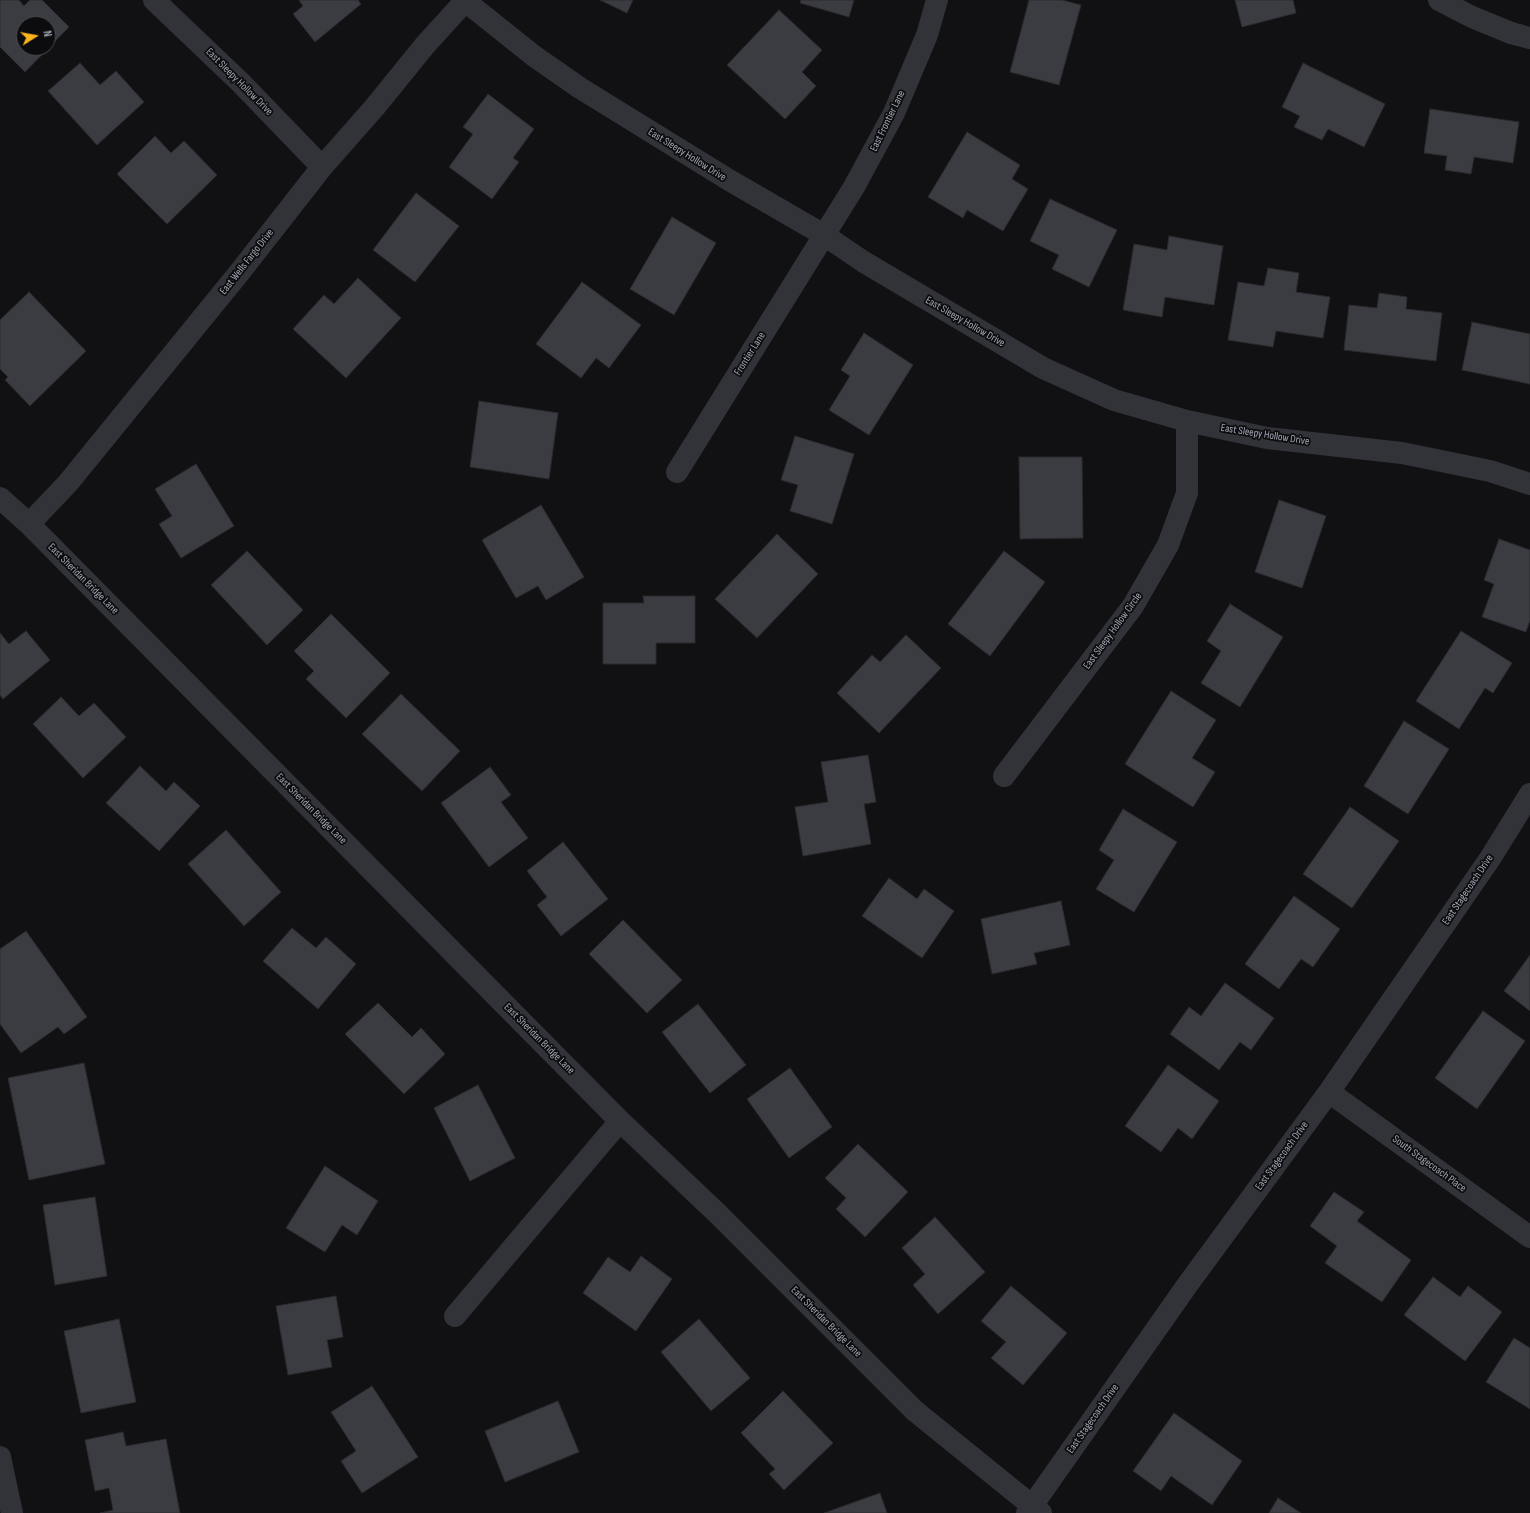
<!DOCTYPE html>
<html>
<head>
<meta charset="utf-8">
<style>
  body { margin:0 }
  #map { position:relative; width:1530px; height:1513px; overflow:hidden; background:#111113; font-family:"Sofia Sans Condensed",sans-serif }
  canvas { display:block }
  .north { position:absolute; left:16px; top:16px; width:40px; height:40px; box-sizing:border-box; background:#0c0c0e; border:1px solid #484a51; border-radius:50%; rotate:79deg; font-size:11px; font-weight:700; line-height:16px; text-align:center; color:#a2a7b5 }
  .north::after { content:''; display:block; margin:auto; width:14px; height:18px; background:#ffb31d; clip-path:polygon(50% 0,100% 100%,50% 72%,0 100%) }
</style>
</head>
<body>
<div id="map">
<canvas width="1530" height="1513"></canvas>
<div class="north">N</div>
</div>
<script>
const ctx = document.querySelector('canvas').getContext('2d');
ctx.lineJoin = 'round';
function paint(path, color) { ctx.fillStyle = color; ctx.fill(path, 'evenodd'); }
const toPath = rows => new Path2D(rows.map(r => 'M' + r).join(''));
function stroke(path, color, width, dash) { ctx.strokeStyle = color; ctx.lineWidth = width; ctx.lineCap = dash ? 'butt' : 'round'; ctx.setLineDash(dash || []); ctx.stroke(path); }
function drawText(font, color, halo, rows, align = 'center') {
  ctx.font = font + ' "Sofia Sans Condensed",sans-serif'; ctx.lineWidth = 3.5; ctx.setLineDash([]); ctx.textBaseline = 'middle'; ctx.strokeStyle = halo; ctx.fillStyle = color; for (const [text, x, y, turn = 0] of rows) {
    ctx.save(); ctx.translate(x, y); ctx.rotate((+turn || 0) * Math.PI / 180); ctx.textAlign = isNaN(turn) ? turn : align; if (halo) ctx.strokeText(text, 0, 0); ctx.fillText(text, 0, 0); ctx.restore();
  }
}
const building = toPath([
  [0,0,19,0,24,6,30,0,42,0,69,27,25,72,0,47,0,0],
  [24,24,48,24,48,48,24,48,24,24],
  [299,0,358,0,361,4,315,42,293,14,303,6,299,0],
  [600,0,633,0,627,13,600,0],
  [801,0,854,0,849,17,800,3,801,0],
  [1029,0,1062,0,1081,5,1059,85,1010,72,1029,0],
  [1235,0,1293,0,1296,13,1242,27,1235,0],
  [779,10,822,50,802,72,816,86,785,119,727,65,779,10],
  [80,63,100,85,116,71,144,102,97,145,48,91,80,63],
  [1303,63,1385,104,1364,147,1328,129,1322,140,1294,127,1300,116,1282,107,1303,63],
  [488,94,534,129,513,158,519,162,492,199,449,167,473,134,463,127,488,94],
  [1430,109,1519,122,1513,163,1474,157,1471,174,1445,170,1447,156,1424,153,1430,109],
  [967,132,1020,165,1012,179,1028,189,1003,231,967,210,963,218,928,197,967,132],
  [155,136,171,153,184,141,217,175,167,224,117,174,155,136],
  [416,193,459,226,415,282,373,250,416,193],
  [1050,199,1117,230,1089,287,1052,269,1059,255,1030,241,1050,199],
  [672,217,716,243,674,315,630,289,672,217],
  [1169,236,1223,246,1214,305,1165,297,1162,317,1123,310,1134,244,1167,250,1169,236],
  [1268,268,1299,273,1296,292,1330,297,1323,338,1276,331,1273,347,1228,340,1238,282,1264,286,1268,268],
  [358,278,401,318,346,378,293,329,324,295,334,304,358,278],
  [582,282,641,325,609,368,596,358,581,378,536,344,582,282],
  [29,292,86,351,30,406,5,380,8,377,0,369,0,320,29,292],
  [1379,293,1407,297,1406,309,1442,313,1436,361,1344,350,1349,305,1377,308,1379,293],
  [1472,322,1530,334,1530,384,1462,370,1472,322],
  [864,333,913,365,869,435,829,410,850,376,841,370,864,333],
  [479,401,558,413,549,479,470,467,479,401],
  [795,436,854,454,832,524,790,511,798,485,781,480,795,436],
  [1019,457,1082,457,1083,538,1020,539,1019,457],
  [196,464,234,526,181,558,159,524,172,516,155,489,196,464],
  [1279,500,1326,516,1302,588,1255,572,1279,500],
  [541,505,584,577,546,600,538,586,516,598,482,540,541,505],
  [777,534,818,574,757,638,715,599,777,534],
  [1499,539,1530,550,1530,620,1526,632,1482,617,1494,584,1484,580,1499,539],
  [247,551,303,610,267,645,211,585,247,551],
  [1004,551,1045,582,990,656,948,624,1004,551],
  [643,596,695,596,695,643,656,643,656,664,603,664,603,603,644,603,643,596],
  [1230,604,1283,637,1240,707,1201,683,1221,651,1207,641,1230,604],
  [331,614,390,673,346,718,306,679,314,671,294,651,331,614],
  [26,631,50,660,3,699,0,695,0,633,9,644,26,631],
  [1461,631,1512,663,1493,693,1485,688,1459,729,1416,701,1461,631],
  [906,635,941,668,879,733,837,693,872,655,880,662,906,635],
  [1171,691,1216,720,1192,758,1215,772,1193,807,1125,764,1171,691],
  [401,694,460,751,422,791,362,734,401,694],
  [61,697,79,716,94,703,126,737,83,778,33,724,61,697],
  [1404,721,1449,749,1408,814,1364,786,1404,721],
  [868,755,876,802,864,804,871,844,803,856,795,807,828,802,821,762,868,755],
  [140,766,166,791,174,782,200,806,159,851,106,803,140,766],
  [490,767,511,795,501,802,528,838,489,867,441,803,490,767],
  [1350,807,1399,841,1352,908,1303,874,1350,807],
  [1123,809,1177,842,1134,912,1096,889,1114,860,1099,850,1123,809],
  [226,830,281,892,244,926,188,864,226,830],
  [563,842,608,899,561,936,537,905,547,897,527,871,563,842],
  [889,878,917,899,924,889,954,911,922,958,862,916,889,878],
  [1294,896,1340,929,1313,967,1301,959,1279,989,1245,964,1294,896],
  [1061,901,1070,945,1034,953,1037,964,992,974,981,919,1061,901],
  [623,920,682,980,647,1013,589,954,623,920],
  [292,928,316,948,326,937,356,964,318,1009,263,961,292,928],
  [26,931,87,1017,64,1034,58,1027,21,1053,0,1024,0,949,26,931],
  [1530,955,1530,1011,1504,991,1530,955],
  [1225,983,1274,1018,1251,1050,1240,1042,1219,1070,1170,1034,1189,1007,1201,1016,1225,983],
  [378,1003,412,1037,421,1028,445,1054,404,1094,345,1034,378,1003],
  [698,1004,746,1065,710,1093,662,1032,698,1004],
  [1483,1011,1525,1041,1477,1109,1435,1078,1483,1011],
  [84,1063,105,1164,29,1180,8,1078,84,1063],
  [1168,1065,1219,1101,1192,1139,1178,1128,1161,1152,1125,1126,1168,1065],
  [790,1068,832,1127,789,1158,747,1099,790,1068],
  [478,1085,515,1158,470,1181,434,1108,478,1085],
  [858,1144,908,1192,865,1237,836,1209,846,1198,825,1178,858,1144],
  [325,1166,378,1201,357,1235,342,1225,325,1252,286,1228,325,1166],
  [1334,1192,1364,1212,1357,1221,1411,1260,1382,1302,1325,1263,1337,1246,1310,1226,1334,1192],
  [95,1197,107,1276,55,1285,43,1205,95,1197],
  [935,1217,985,1272,938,1314,913,1285,925,1274,902,1248,935,1217],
  [641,1256,672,1279,636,1331,583,1293,608,1257,630,1272,641,1256],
  [1433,1277,1460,1297,1468,1286,1502,1312,1465,1361,1404,1315,1433,1277],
  [1011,1286,1067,1333,1023,1385,991,1358,1006,1342,981,1321,1011,1286],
  [336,1296,343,1337,327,1340,332,1367,288,1375,276,1306,336,1296],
  [119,1319,136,1402,81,1413,64,1331,119,1319],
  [699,1319,750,1378,711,1411,661,1352,699,1319],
  [1514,1338,1530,1348,1530,1409,1486,1382,1514,1338],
  [372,1386,418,1457,362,1493,341,1461,356,1451,331,1412,372,1386],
  [783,1391,833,1443,784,1490,769,1474,775,1469,741,1433,783,1391],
  [558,1401,579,1452,505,1482,485,1431,558,1401],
  [1174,1413,1242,1461,1212,1505,1171,1476,1161,1491,1133,1471,1174,1413],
  [123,1432,126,1446,166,1439,180,1513,100,1513,113,1510,109,1488,95,1491,85,1440,123,1432],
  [880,1493,887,1513,824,1513,880,1493],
  [1278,1498,1301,1513,1269,1513,1278,1498]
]);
const street = toPath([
  [154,0,241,83,322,167],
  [1439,0,1472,17,1511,33,1530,38],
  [465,1,534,56,580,88,729,180,824,235,864,262,1043,368,1114,400,1187,421,1267,438,1402,453,1490,471,1530,484],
  [677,472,854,187,894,113,927,35,937,0],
  [0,498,29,524,620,1121,719,1215,915,1411,1041,1513],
  [29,524,68,483,239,273,322,167,374,108,426,44,466,0],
  [1004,776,1133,606,1168,545,1187,493,1187,421],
  [1329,1092,1530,1237],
  [455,1316,620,1121],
  [0,1457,12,1513],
  [1027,1513,1188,1284,1329,1092,1491,857,1530,794]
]);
const streetNames = [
  ["East Sleepy Hollow Drive",239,82,45],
  ["East Frontier Lane",888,121,-64],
  ["East Sleepy Hollow Drive",687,155,32],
  ["East Wells Fargo Drive",247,262,-52],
  ["East Sleepy Hollow Drive",965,322,30],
  ["Frontier Lane",750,354,-58],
  ["East Sleepy Hollow Drive",1265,435,9],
  ["East Sheridan Bridge Lane",83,579,45],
  ["East Sleepy Hollow Circle",1113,631,-54],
  ["East Sheridan Bridge Lane",311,809,45],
  ["East Stagecoach Drive",1468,890,-56],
  ["East Sheridan Bridge Lane",539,1039,45],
  ["East Stagecoach Drive",1282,1156,-54],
  ["South Stagecoach Place",1429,1164,36],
  ["East Sheridan Bridge Lane",826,1322,45],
  ["East Stagecoach Drive",1093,1419,-55]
];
paint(building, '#3b3c41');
stroke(building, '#2b2b2f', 1);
stroke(street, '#323338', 22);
drawText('11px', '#a2a7b5', '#0c0c0e', streetNames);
</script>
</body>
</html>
